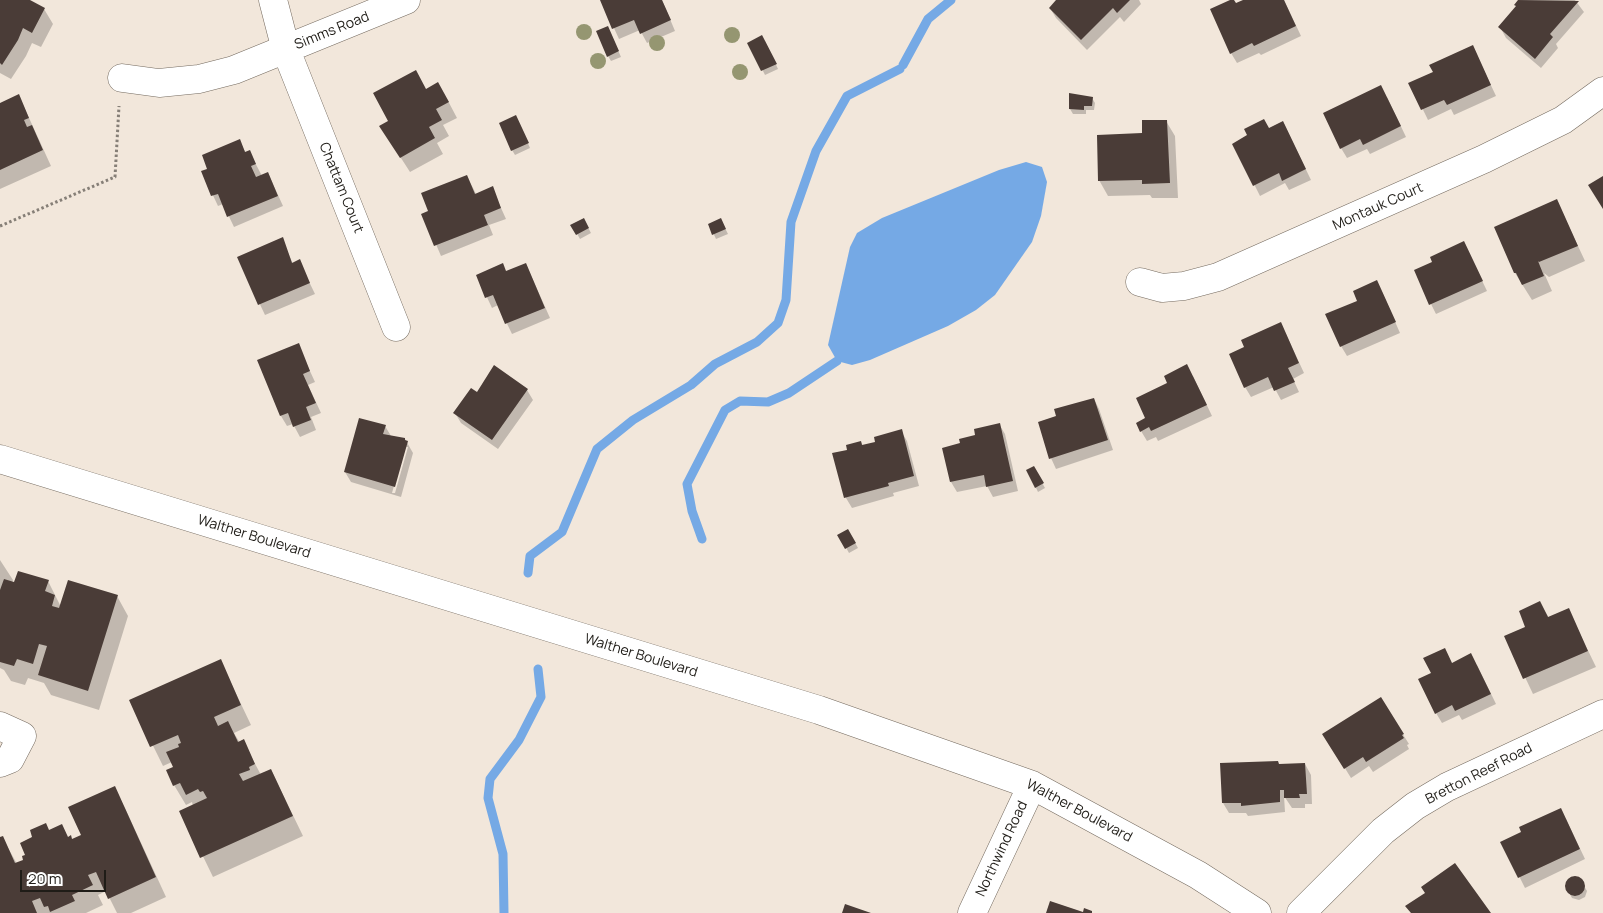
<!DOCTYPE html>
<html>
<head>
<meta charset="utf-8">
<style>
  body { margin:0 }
  #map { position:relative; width:1603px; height:913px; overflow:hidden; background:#f2e7db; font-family:Manrope,sans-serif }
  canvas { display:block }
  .scale { position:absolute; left:20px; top:870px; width:86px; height:22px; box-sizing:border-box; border:2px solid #1f1c17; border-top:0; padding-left:6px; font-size:15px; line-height:18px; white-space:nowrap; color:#1f1c17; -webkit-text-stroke:4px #fff; paint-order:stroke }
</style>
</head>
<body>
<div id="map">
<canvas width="1603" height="913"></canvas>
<div class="scale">20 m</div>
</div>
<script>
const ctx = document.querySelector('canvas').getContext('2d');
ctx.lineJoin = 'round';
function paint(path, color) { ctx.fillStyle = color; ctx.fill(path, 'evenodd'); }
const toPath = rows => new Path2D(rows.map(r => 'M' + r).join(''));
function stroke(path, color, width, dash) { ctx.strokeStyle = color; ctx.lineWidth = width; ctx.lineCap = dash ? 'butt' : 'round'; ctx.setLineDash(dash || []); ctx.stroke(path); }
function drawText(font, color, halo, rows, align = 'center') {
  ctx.font = font + ' Manrope,sans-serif'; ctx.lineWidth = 5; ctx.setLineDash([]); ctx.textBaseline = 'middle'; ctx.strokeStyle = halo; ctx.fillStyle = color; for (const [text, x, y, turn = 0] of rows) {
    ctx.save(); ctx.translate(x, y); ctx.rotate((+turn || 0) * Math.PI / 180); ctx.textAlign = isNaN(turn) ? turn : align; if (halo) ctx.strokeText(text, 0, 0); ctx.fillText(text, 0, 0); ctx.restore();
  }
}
const water = toPath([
  [1026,162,1042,167,1047,182,1041,216,1032,242,995,295,976,310,948,326,870,360,852,365,837,361,828,345,850,247,857,233,882,218,999,170]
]);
const shadow = toPath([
  [0,0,28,0,44,9,53,24,41,47,32,43,26,56,11,79,0,73],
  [601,0,662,0,675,31,647,43,640,30,619,39],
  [1058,0,1139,0,1141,4,1124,22,1120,17,1087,50,1056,18,1050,8],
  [1233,0,1236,5,1246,0,1284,0,1301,36,1261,55,1259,53,1237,63,1231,53],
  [1522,0,1575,0,1584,12,1556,44,1558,48,1541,68,1506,38,1500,27],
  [610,32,621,57,611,61,608,56],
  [765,41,778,69,765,75,749,43],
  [1473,47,1496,96,1454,115,1451,109,1428,120,1410,83,1434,72],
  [426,90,447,99,457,118,443,125,449,136,437,143,443,154,410,172,390,141,390,122],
  [19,96,51,166,0,189,0,104],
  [1387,97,1406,137,1370,154,1367,149,1347,158,1341,148],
  [1092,98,1095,103,1094,110,1086,110,1086,114,1073,114,1070,109],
  [518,121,530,148,515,155,512,150],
  [1166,121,1175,136,1178,198,1152,198,1150,195,1108,196,1099,180,1144,135],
  [1283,122,1311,180,1289,190,1285,183,1260,196,1234,144],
  [239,141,246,153,249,151,262,176,268,173,283,206,234,227,223,204,218,206,202,172,208,169],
  [467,176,476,194,492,188,506,219,489,225,493,235,441,256,423,214,430,211],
  [1557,201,1585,261,1549,277,1544,273,1552,291,1532,300,1515,273],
  [584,220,591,233,580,239,572,225],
  [709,224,723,224,728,234,716,239],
  [282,239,293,264,299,261,315,294,265,315,238,258],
  [1464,243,1487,291,1436,314,1431,304,1434,263],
  [526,264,550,318,512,334,498,305,492,308,477,276,507,272],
  [1382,292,1400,333,1347,356,1341,346],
  [1286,334,1304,373,1293,379,1299,392,1281,400,1274,387,1251,397,1245,387],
  [298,345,315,382,308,385,321,413,311,417,316,430,300,437,293,424,287,426,281,416,258,361],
  [1193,376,1212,416,1158,441,1156,437,1147,441,1141,431,1147,419],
  [527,390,533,400,498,449,461,423,455,413,477,394],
  [1094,399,1099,409,1113,450,1056,469,1051,458,1057,417],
  [999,424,1005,434,1018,491,993,497,987,486,957,492,951,482,961,444],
  [385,426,391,436,405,439,413,453,401,497,351,482,345,472],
  [405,447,408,447,395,493,392,493],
  [901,431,907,441,919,486,893,493,894,496,852,508,846,498,834,454,849,450,861,442,863,446,877,443],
  [1034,468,1045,488,1038,492,1028,471],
  [848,530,858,548,849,553,839,535],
  [0,560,13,580,12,583,48,581,61,607,117,596,128,616,99,710,51,695,44,683,28,678,25,685,11,681,4,670,0,668],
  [1540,603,1549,618,1568,609,1596,667,1533,694,1506,637,1527,627],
  [220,660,251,725,234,733,240,743,243,741,261,775,271,770,303,836,213,877,181,811,193,806,192,802,186,805,174,785,175,767,172,762,163,766,131,701],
  [1452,664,1477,665,1496,704,1462,720,1459,715,1442,723,1436,713],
  [1380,698,1409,744,1407,745,1409,749,1373,772,1369,766,1351,778,1330,744],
  [1305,764,1311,775,1312,804,1305,804,1305,808,1292,808,1284,796,1285,812,1248,816,1246,813,1229,813,1223,803,1279,765],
  [114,788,125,808,166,897,131,913,117,913,106,891,98,895,103,905,86,913,0,913,0,839,2,837,17,864,25,861,49,831,72,840,82,836],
  [1566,819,1585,859,1525,888,1502,842],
  [1574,877,1580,879,1587,891,1585,897,1579,900,1572,898,1566,887,1568,880]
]);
const stream = toPath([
  [903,65,928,19,951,0],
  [702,539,692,511,687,484,725,410,740,401,768,402,789,393,837,361],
  [528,573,530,556,562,532,597,449,633,420,691,385,715,364,757,342,778,323,786,300,791,222,816,151,847,96,900,69],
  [504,913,503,854,488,798,490,779,519,740,541,697,538,669]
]);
const building = toPath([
  [0,0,30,0,45,8,32,33,23,28,18,40,2,65,0,63],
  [600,0,662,0,671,20,640,34,634,20,612,29],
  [1056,0,1130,0,1117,13,1113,8,1081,40,1049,8],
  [1230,0,1234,0,1236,3,1243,0,1284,0,1296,26,1254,46,1252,43,1230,54,1210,9],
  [1518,0,1579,1,1550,34,1553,37,1535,59,1498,27,1516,6,1514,5],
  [608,26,619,51,607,57,596,31],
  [762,35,777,64,761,71,747,43],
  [1473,45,1491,85,1447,105,1444,100,1421,110,1408,83,1433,72,1429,65],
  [416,70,426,89,438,82,449,102,436,109,442,120,429,127,435,138,400,158,379,126,388,121,373,93],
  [1381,85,1401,126,1363,145,1360,139,1340,149,1323,113],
  [1069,93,1093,97,1092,106,1084,106,1084,110,1069,109],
  [19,94,29,118,24,120,27,127,32,125,43,150,0,170,0,103],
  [516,115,529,143,511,151,499,123],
  [1264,119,1269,128,1283,121,1306,169,1282,181,1279,173,1253,186,1232,144,1247,135,1244,129],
  [1142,120,1167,120,1170,183,1142,184,1142,180,1098,181,1097,135,1142,133],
  [240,139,245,152,250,150,256,164,251,166,256,177,268,172,278,196,227,217,218,194,211,196,201,171,207,169,202,155],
  [467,175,475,194,493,186,501,208,484,215,488,225,434,246,421,214,428,211,421,193],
  [1603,176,1603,209,1588,185],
  [1557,199,1578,246,1539,262,1538,261,1544,276,1522,285,1516,273,1514,273,1494,227],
  [584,218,589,228,576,235,570,225],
  [721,218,726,229,712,235,708,224],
  [283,237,292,263,300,259,310,283,258,305,237,257],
  [1464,241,1483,281,1429,305,1414,270,1432,262,1430,257],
  [503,263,506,271,526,263,545,308,505,324,493,295,485,298,476,275],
  [1377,280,1396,322,1340,347,1325,314,1357,301,1353,291],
  [1281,322,1299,363,1288,368,1295,382,1274,391,1268,377,1244,388,1229,354,1244,347,1241,340],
  [299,343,310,371,303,374,316,403,306,407,311,420,293,427,288,413,280,416,257,360],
  [1187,364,1207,405,1151,431,1149,427,1140,432,1136,423,1145,418,1136,398,1167,383,1164,376],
  [494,365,528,389,492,440,453,413,471,388,477,392],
  [1094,398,1108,440,1049,459,1038,422,1056,416,1054,409],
  [359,418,386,425,383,434,405,438,405,440,408,441,395,487,344,472],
  [1000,423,1013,481,986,487,984,475,950,482,942,448,960,443,959,439,975,435,974,429],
  [902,429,914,476,888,483,889,486,844,498,832,453,847,450,846,445,861,441,862,445,875,442,874,437],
  [1034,466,1044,483,1035,488,1026,470],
  [848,529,856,543,845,549,837,535],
  [18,571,49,580,45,591,55,595,52,606,59,608,68,580,118,595,88,691,38,675,47,646,39,644,33,664,17,659,14,666,0,662,0,590,4,579,14,582],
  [1540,601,1548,617,1569,608,1588,651,1523,679,1504,636,1525,627,1519,611],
  [1445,648,1452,663,1471,653,1491,694,1455,711,1452,705,1435,714,1418,679,1431,673,1423,658],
  [221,659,241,705,214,717,218,726,228,721,238,742,244,739,255,764,249,767,250,770,239,774,243,781,271,769,293,816,200,858,179,811,207,798,203,791,200,792,198,789,186,795,180,783,173,786,166,770,173,767,166,752,179,747,178,744,181,743,178,735,150,747,129,700],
  [1381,697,1404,734,1402,735,1404,738,1366,762,1363,757,1344,769,1322,734],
  [1278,761,1279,764,1305,763,1307,794,1299,794,1300,798,1284,798,1284,790,1280,790,1280,802,1241,806,1241,803,1222,803,1220,763],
  [115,786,156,877,108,899,96,872,88,875,93,885,72,895,75,901,50,912,48,906,44,907,40,898,32,901,37,913,0,913,0,837,3,836,15,863,23,860,22,856,25,855,20,843,32,837,30,830,46,823,49,830,62,824,68,837,71,835,72,839,81,835,68,807],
  [1561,808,1580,849,1518,878,1500,842,1521,832,1519,827],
  [1455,863,1491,913,1411,913,1405,906,1425,893,1421,887],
  '1565 886a10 10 0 1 1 20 0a10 10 0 1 1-20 0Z',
  [1050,901,1083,912,1084,908,1092,911,1092,913,1046,913],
  [845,904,871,913,842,913]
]);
const path = toPath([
  [0,226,115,177,119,106]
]);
const minor = toPath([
  [273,0,286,50,396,327],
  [122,78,159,83,199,79,234,70,406,0],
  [1140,282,1162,288,1184,286,1218,277,1484,159,1563,120,1603,91],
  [0,459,819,710,1032,785,1198,875,1257,913],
  [0,726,22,736,10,759,0,763],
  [972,913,1032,785],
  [1301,913,1383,831,1415,806,1447,787,1603,714]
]);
const trees = [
  [584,32],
  [732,35],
  [657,43],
  [598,61],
  [740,72]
];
const streetNames = [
  ["Simms Road",332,31,-22],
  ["Chattam Court",341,188,68],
  ["Montauk Court",1378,207,-24],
  ["Walther Boulevard",254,537,17],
  ["Walther Boulevard",641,656,17],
  ["Bretton Reef Road",1479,774,-27],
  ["Walther Boulevard",1079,811,28],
  ["Northwind Road",1002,849,-65]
];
paint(water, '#75a9e5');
paint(shadow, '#0003');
stroke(stream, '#75a9e5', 9);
paint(building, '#4a3c37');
stroke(minor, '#746a5f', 29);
stroke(path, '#867f77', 3, [2.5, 2.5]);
stroke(minor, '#fff', 28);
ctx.fillStyle = '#959671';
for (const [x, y] of trees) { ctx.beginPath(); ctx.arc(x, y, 8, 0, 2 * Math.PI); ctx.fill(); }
drawText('14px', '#1f1c17', '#fff', streetNames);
</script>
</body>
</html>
